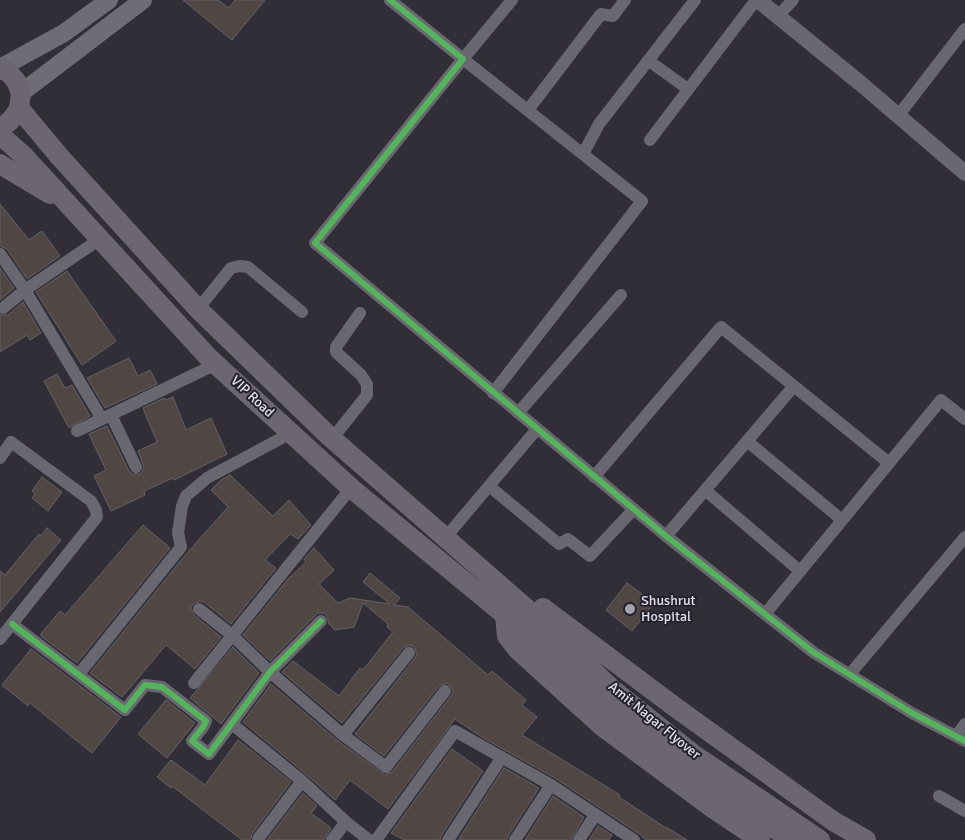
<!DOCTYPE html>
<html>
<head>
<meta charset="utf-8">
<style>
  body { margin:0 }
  canvas { display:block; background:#312e38 }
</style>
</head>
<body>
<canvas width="965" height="840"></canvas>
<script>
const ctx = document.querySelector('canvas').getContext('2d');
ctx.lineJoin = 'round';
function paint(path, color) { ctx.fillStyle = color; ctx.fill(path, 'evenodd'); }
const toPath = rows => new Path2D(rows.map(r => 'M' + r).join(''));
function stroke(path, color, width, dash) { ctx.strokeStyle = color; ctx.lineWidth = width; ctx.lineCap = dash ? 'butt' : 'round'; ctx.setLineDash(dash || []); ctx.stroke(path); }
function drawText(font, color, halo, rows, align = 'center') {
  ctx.font = font + ' Signika,sans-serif'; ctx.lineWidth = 4; ctx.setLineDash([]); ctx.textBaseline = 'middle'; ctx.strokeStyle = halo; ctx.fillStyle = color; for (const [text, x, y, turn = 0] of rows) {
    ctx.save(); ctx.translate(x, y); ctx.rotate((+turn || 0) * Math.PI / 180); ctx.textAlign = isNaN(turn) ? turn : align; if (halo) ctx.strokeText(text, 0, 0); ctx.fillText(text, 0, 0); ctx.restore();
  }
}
const building = toPath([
  [183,0,218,0,229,8,235,0,265,0,232,40,183,0],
  [0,204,29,240,42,231,60,256,27,279,7,249,0,246,0,204],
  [0,268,14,288,0,300,0,268],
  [67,271,116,341,82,365,36,292,67,271],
  [23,302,41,333,30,340,27,335,0,352,0,315,8,315,23,302],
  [129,358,138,376,150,370,157,384,105,408,87,378,129,358],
  [57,374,65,388,72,385,90,416,69,428,44,381,57,374],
  [173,397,186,430,211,418,227,454,174,480,173,478,144,491,145,495,111,511,94,476,106,470,89,434,107,426,129,471,132,474,139,474,142,472,144,467,138,451,157,442,143,408,164,398,165,400,173,397],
  [230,475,273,516,289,500,311,525,298,539,290,534,265,560,276,568,231,624,204,602,200,601,193,604,191,608,194,615,221,637,195,669,166,645,122,697,90,673,182,559,228,507,211,490,221,480,230,475],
  [42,477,62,492,48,511,32,498,35,494,32,491,42,477],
  [143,525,170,548,77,663,41,636,41,634,60,611,65,615,143,525],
  [47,528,61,540,0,612,0,571,5,575,39,534,41,536,47,528],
  [314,548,334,570,319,584,338,603,350,598,390,604,363,582,370,573,400,598,394,605,408,607,488,675,492,671,526,700,522,705,537,717,522,735,620,795,619,797,666,828,666,827,687,840,646,840,638,833,555,778,485,739,455,719,388,809,350,780,335,800,307,775,243,722,271,684,338,741,385,775,392,772,451,696,453,692,452,688,447,683,439,686,384,756,355,734,415,658,417,654,414,647,410,645,403,648,342,723,282,672,293,661,339,696,360,668,363,670,393,632,387,627,388,624,363,603,354,627,335,630,329,624,327,616,324,613,318,613,270,661,243,635,288,579,306,562,304,559,314,548],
  [627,583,654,603,632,631,606,610,627,583],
  [233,647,259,673,221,724,190,698,233,647],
  [31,649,121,717,92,753,30,703,28,706,2,685,31,649],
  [166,700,195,723,167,758,138,734,166,700],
  [238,740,291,782,252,834,250,840,242,840,172,786,171,788,157,777,171,760,205,785,238,740],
  [452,749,483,771,441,836,440,840,404,840,391,833,452,749],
  [504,768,539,788,508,836,507,840,458,840,504,768],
  [303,793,317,806,311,813,331,828,324,840,267,840,303,793],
  [553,796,584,817,571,840,525,840,553,796],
  [598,826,612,835,609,840,589,840,598,826]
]);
const minor = toPath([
  [390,0,463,59,315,243,666,536,813,652,912,713,965,741],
  [777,17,793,0],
  [649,61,688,89],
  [528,110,601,14,613,16,625,0],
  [898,116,965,29],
  [650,140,756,0],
  [583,154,599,124,695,0],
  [0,254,25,290,102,419],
  [3,308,25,290,100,239],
  [198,309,231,268,240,266,248,267,302,312],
  [493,393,642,201,463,59,512,0],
  [518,413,621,295],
  [111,415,136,467],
  [77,431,216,364],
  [332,439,367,395,367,384,361,375,336,352,336,347,360,313],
  [747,441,842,520],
  [0,458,11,442,91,501,96,510,97,517,0,639],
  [594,477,721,327,889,463],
  [489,486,559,544,568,539,590,556,634,509],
  [705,490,800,571],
  [666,536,794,386],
  [446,537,537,429],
  [199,609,233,636,270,672,343,735,386,767,445,691],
  [765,614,941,400,965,419],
  [12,624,125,710,145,685,162,687,206,721,203,727,192,741,209,754,270,672,321,621],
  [79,674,181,547,178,533,182,506,186,496,207,478,291,433],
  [850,674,965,537],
  [194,683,351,488],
  [232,724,302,781,346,822,369,840],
  [343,735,409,653],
  [956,736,965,724],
  [939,796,965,811],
  [258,839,302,781],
  [332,840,346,822],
  [376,840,455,731,551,785,634,840],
  [448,840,502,757],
  [515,840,551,785],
  [579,840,595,815]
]);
const tertiary = toPath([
  [758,0,860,83,965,173]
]);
const secondary = toPath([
  [0,68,64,33,109,0],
  [21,93,143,0]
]);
const primary = toPath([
  [0,68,9,73,16,81,21,93,19,108,15,115,9,122,0,128],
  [19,108,59,156,198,309,329,436,543,623,611,688,693,754,820,840],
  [0,135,23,155,209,358,351,488,505,615,605,703,681,763,791,840],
  [0,164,50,194],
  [543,608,675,707,833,821,866,840],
  [505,615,507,636,517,649,603,727,711,807,760,840]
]);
const cycleway = toPath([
  [390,0,463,59,315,243,666,536,813,652,912,713,965,741],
  [12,624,125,710,145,685,162,687,206,721,203,727,192,741,209,754,270,672,321,621]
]);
const markers = [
  [630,609,6,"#a4a2ac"]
];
const streetNames = [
  ["VIP Road",252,397,43],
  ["Amit Nagar Flyover",654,721,39]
];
const poiNames = [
  ["Shushrut",641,601],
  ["Hospital",641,617]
];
paint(building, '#504644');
stroke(building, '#666163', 1);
stroke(minor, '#69676f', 12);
stroke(tertiary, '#69676f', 16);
stroke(secondary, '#706c75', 18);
stroke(primary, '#6c6672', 20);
stroke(cycleway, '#56b35d', 6);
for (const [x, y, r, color] of markers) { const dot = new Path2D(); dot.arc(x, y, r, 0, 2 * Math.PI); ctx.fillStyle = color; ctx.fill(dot); stroke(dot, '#252130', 2); }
drawText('14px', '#e2e0ea', '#252130', streetNames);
drawText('14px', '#e2e0ea', '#252130', poiNames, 'left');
</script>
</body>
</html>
